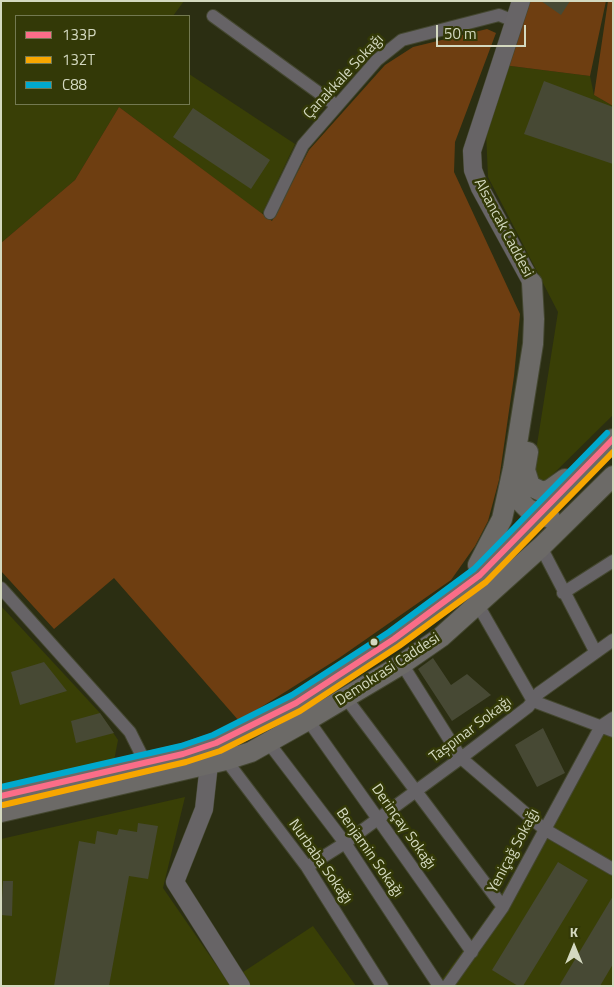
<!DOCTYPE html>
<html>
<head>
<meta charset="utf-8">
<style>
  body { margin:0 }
  #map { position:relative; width:614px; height:987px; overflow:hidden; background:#2b2e12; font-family:"Titillium Web",sans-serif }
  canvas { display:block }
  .frame { position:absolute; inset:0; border:2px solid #d4d9c0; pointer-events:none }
  .legend { position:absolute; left:15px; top:15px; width:175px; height:90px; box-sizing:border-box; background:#333907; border:1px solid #737951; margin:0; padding:6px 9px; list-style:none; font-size:15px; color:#d4d9c0 }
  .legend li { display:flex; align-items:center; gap:10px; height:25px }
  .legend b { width:25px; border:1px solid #737951 }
  .north { position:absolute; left:549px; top:922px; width:50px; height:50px; -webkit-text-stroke:4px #333907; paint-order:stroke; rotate:0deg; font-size:14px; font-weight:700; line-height:20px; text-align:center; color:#d4d9c0 }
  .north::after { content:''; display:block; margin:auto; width:18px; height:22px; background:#d4d9c0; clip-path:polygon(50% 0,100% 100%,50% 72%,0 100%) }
  .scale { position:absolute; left:436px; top:25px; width:90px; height:22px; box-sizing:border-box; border:2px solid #d4d9c0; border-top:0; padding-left:6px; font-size:15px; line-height:18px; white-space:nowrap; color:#d4d9c0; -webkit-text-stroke:4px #333907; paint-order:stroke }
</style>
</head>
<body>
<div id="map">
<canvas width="614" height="987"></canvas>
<div class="frame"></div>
<ul class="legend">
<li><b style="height:6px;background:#fb6d88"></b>133P</li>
<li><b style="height:6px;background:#f7a600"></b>132T</li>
<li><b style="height:6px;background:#00a9ce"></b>C88</li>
</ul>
<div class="north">K</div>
<div class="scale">50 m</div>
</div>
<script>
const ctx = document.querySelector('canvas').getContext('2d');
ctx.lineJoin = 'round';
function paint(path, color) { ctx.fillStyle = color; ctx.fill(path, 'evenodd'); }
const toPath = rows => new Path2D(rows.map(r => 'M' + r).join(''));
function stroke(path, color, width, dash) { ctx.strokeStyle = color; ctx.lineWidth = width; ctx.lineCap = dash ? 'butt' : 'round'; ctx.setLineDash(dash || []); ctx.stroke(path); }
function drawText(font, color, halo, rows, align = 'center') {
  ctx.font = font + ' "Titillium Web",sans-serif'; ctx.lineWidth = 5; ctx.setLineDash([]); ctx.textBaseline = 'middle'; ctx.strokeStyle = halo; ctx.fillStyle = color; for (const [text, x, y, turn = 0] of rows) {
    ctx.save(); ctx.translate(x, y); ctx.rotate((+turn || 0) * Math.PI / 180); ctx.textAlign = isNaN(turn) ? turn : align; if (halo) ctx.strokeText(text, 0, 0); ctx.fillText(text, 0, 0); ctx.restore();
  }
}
const built = toPath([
  [1,1,184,1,173,16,16,16,16,104,189,104,189,74,295,144,262,214,119,107,75,180,1,243],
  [503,65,590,76,594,95,613,106,613,415,542,485,532,476,558,312,488,177,486,131],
  [1,606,100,713,118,740,114,761,1,786],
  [600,721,613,727,613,986,433,986,443,978,491,912],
  [185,797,163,888,228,982,313,926,356,986,1,986,1,839]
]);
const green = toPath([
  [529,1,606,1,590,76,503,65],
  [608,1,613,1,613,106,594,95],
  [487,29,496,33,455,142,454,172,520,314,514,376,499,480,488,521,475,546,451,580,339,658,239,721,114,578,54,629,1,571,1,243,75,180,119,107,272,221,309,150,385,65,413,47]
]);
const building = toPath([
  [541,1,570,1,561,15],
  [544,81,613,107,613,164,524,134],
  [193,108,270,160,251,189,173,137],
  [433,658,451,685,467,674,491,695,452,721,418,669],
  [44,662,67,691,20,705,11,672],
  [100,713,114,733,76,743,71,721],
  [543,728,565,773,537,787,515,745],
  [138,823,158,826,148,879,129,876,109,986,54,986,79,841,95,844,97,831,117,835,119,829,137,832],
  [558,862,588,880,523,986,518,986,492,970],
  [3,881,13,881,12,916,1,915],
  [613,896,613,964,600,986,559,986]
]);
const street = toPath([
  [213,16,337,106],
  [270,213,303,145,377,60,402,40,499,15,514,21],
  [541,547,595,651],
  [1,588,130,732,145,762],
  [563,593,613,561],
  [478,605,533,701,613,731],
  [402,664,461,758,544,829,613,869],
  [346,698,503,907],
  [308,720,472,952],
  [268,742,345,843,439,986],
  [226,760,307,867,382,986],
  [307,867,345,843,461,758,528,707,539,693,613,640],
  [447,986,503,907,601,726,613,718]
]);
const secondary = toPath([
  [521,1,472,151,473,170,480,188,532,283],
  [209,764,204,809,175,882,241,986]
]);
const primary = toPath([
  [528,452,525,470,530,486,543,492,551,489,565,479],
  [514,476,515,492,519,500,528,509,550,518],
  [478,565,502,519,513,469,533,344,534,319,532,283],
  [1,796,183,754,216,743,255,725,296,703,394,639,463,589,480,575,613,439],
  [1,812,226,760,251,752,308,720,402,664,441,637,541,547,613,476]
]);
const bus1 = toPath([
  [1,796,183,754,216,743,296,703,394,639,480,575,613,439]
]);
const bus2 = toPath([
  [3,805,186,762,220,751,300,711,399,646,486,582,613,452]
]);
const bus3 = toPath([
  [1,787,181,746,213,735,292,695,389,632,474,569,607,433]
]);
const markers = [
  [374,642,4.5,"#d4d9c0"]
];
const streetNames = [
  ["Çanakkale Sokağı",344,77,-47],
  ["Alsancak Caddesi",503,228,62],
  ["Demokrasi Caddesi",388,670,-33],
  ["Taşpınar Sokağı",471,730,-37],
  ["Derinçay Sokağı",403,827,55],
  ["Yeniçağ Sokağı",514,851,-62],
  ["Benjamin Sokağı",369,853,55],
  ["Nurbaba Sokağı",320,862,55]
];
paint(built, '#393f06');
paint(green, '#6e3e11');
paint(building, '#474934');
stroke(street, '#444730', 14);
stroke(secondary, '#444730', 19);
stroke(primary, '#444730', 22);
stroke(street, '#666366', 12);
stroke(secondary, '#676466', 18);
stroke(primary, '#6c6a67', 20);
stroke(bus1, '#fb6d88', 6);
stroke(bus2, '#f7a600', 6);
stroke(bus3, '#00a9ce', 6);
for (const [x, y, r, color] of markers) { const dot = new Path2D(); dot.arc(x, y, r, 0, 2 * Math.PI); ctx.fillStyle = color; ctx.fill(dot); stroke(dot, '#333907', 2); }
drawText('15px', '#d4d9c0', '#333907', streetNames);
</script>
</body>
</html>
